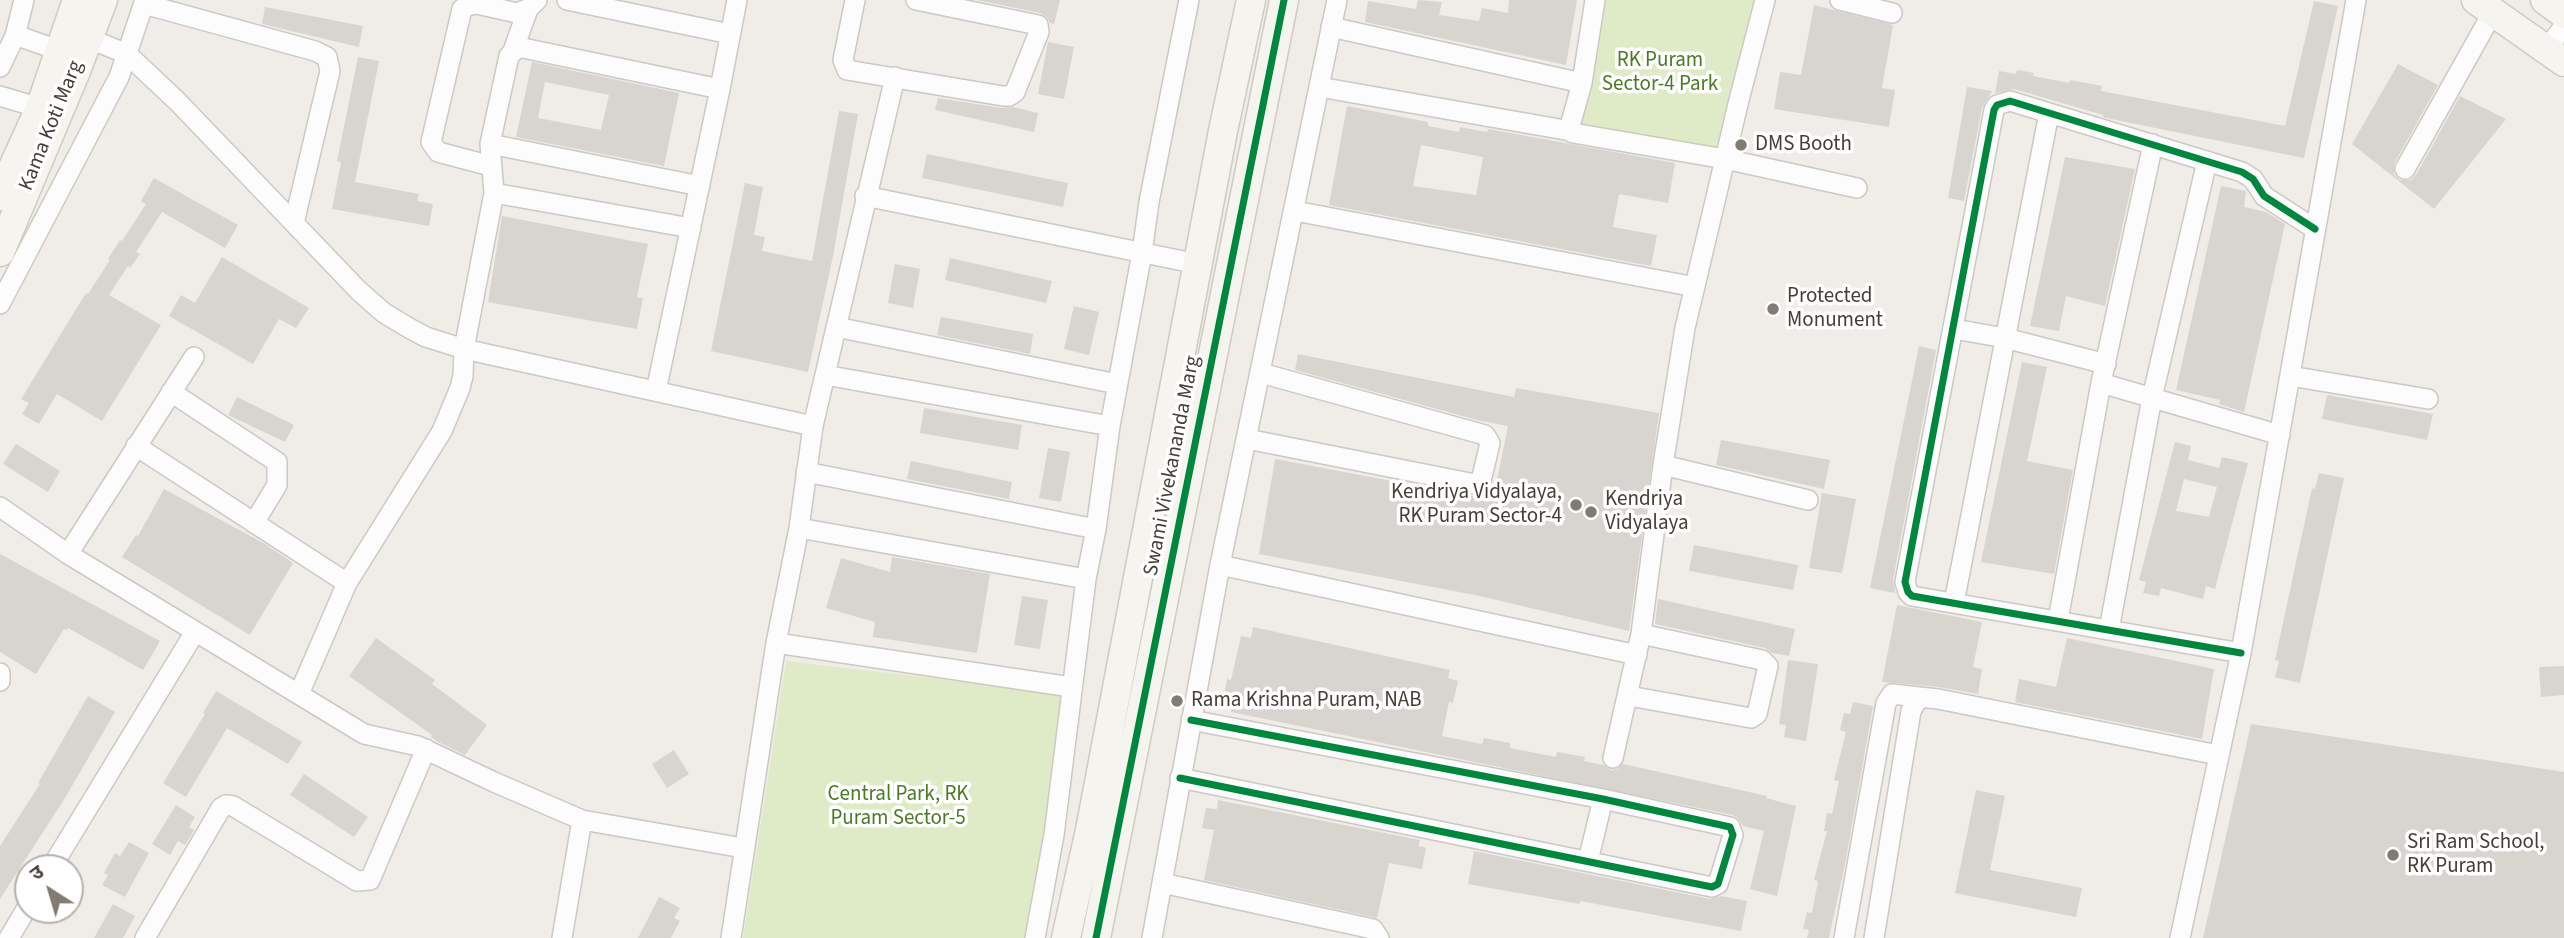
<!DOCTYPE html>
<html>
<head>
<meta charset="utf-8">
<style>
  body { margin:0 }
  #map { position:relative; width:2564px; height:938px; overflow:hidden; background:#f0ede8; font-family:"Source Sans 3","Noto Sans Devanagari",sans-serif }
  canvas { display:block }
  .north { position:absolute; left:14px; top:854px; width:70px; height:70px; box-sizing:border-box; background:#fff; border:2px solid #b5b2ae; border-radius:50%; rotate:323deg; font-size:19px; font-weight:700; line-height:28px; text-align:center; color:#463e34 }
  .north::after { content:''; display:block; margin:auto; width:24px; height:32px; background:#827b73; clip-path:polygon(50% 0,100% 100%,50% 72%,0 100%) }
</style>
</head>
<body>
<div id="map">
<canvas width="2564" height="938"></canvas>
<div class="north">उ</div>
</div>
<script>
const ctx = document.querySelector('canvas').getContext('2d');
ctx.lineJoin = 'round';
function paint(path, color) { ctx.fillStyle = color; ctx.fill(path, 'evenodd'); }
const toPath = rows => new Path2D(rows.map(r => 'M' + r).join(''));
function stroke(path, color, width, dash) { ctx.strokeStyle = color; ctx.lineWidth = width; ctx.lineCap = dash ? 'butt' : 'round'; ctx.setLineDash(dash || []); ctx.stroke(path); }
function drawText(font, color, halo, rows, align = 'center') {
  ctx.font = font + ' "Source Sans 3",sans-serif'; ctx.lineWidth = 7; ctx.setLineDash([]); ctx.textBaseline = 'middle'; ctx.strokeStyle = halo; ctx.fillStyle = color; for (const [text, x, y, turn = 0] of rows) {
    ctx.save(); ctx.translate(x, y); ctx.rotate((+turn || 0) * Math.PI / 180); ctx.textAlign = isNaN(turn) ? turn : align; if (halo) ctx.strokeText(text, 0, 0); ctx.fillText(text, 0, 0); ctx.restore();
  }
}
const green = toPath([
  [1594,0,1761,0,1719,158,1571,131],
  [786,661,1068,694,1061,748,1026,938,743,938]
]);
const building = toPath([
  [977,0,1060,0,1054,24,1050,23,1047,17,1040,13],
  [1418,0,1442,2,1439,15,1479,21,1482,8,1508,13,1509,0,1577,0,1566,65,1365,22,1368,1,1416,9],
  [2314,1,2338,6,2304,158,2111,119,2103,117,2103,115,2014,89,1995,93,1999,71,2016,74,2017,70,2034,73,2033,76,2069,83,2070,80,2102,86,2101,91,2285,126],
  [1814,5,1893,25,1882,88,1895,90,1889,127,1774,109,1780,72,1801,75],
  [265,7,363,26,359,47,262,24],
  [1048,42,1074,47,1064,99,1038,94],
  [358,57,379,61,355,182,419,194,417,201,433,204,429,226,332,209,341,162,337,161],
  [532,62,679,93,664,166,516,137],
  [545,82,609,95,601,130,538,118],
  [2398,64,2438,85,2394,164,2394,175,2400,180,2411,180,2416,175,2460,96,2506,119,2434,209,2352,144],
  [1967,87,1992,91,1982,108,1964,201,1948,198],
  [938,98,1001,108,1013,107,1038,113,1034,132,935,110],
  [1347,106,1428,122,1428,126,1459,132,1460,127,1487,132,1488,129,1675,163,1668,203,1619,194,1613,227,1657,235,1651,266,1329,205],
  [1421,145,1483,157,1476,195,1413,186],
  [839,111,858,114,833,256,808,372,711,351,745,183,763,187,754,235,765,237,762,251,812,261],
  [927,154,1068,183,1063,207,922,178],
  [2065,157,2135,169,2105,306,2066,296,2059,331,2030,326],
  [154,178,238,225,225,248,162,212,136,252,140,254,130,268,128,266,109,295,161,325,102,421,57,394,39,424,22,414,29,403,21,399,86,293,88,294,110,260,108,259,120,240,122,241,146,204,141,201],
  [2221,186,2246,191,2244,207,2266,212,2285,224,2244,412,2219,404,2220,400,2176,390],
  [502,216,648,244,637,297,643,298,637,329,488,302],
  [222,257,309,308,296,328,279,319,253,364,169,316,181,295,195,303],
  [950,258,1052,281,1046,303,945,280],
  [895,264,920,269,913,308,888,303],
  [1074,306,1099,312,1089,355,1064,349],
  [941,317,1033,334,1030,354,937,335],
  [1919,346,1936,350,1893,580,1895,593,1870,588],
  [1298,354,1514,397,1516,388,1659,413,1629,631,1475,595,1259,554,1275,459,1493,500,1508,426,1477,420,1295,370],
  [2022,362,2047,367,2027,461,2073,470,2054,574,1981,562],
  [2327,395,2433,414,2427,440,2322,419],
  [237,397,294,425,285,442,228,415],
  [924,408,1022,425,1018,450,920,433],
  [1721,440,1830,460,1824,489,1716,465],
  [2175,442,2191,446,2188,460,2219,468,2222,457,2248,463,2215,589,2206,586,2203,599,2161,588,2159,596,2143,593,2146,582,2139,580],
  [2184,479,2217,487,2209,517,2176,511],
  [16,444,60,471,48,492,3,464],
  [1048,448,1070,452,1061,502,1039,498],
  [911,461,1012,482,1009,499,907,479],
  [2319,473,2344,478,2300,683,2275,677,2279,661,2275,660,2312,488,2315,489],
  [164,489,265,544,293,563,250,635,122,557,136,535,138,536],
  [1822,493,1856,499,1842,573,1809,568],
  [1694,545,1798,565,1793,590,1689,571],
  [0,554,160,641,143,670,68,628,67,630,64,629,36,674,0,652],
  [892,557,990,574,977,653,873,637,875,622,826,608,841,558,890,572],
  [1022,596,1048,600,1040,649,1014,645],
  [1658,599,1795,629,1789,656,1772,653,1765,648,1655,624],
  [1897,605,1982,622,1973,667,1982,669,1978,694,1939,687,1882,682],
  [1253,627,1450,670,1448,678,1458,681,1453,703,1449,702,1442,736,1482,744,1484,738,1510,743,1510,748,1556,757,1557,752,1585,757,1584,761,1603,765,1611,770,1617,769,1623,764,1767,796,1766,798,1796,806,1777,896,1750,889,1764,831,1743,826,1738,818,1733,815,1231,712,1233,703,1223,701,1227,679,1231,680,1241,636,1251,638],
  [376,638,435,680,432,684,487,725,465,755,438,742,431,737,432,735,349,676],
  [2067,638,2214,669,2202,739,2015,702,2019,679,2056,687],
  [1788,660,1818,664,1806,741,1784,737,1786,725,1779,724],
  [2564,666,2564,695,2541,697,2539,667],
  [216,691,302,742,288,764,227,728,186,797,163,783,205,714,203,713],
  [88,696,115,712,65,798,0,899,0,846,40,784,38,783],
  [1853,702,1873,706,1845,864,1829,938,1807,938,1809,930,1803,929,1807,912,1812,913,1818,881,1814,880,1827,831,1824,831,1827,813,1832,814,1839,781,1834,780,1846,732,1840,730,1844,713,1850,714],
  [2251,724,2564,772,2564,938,2203,938],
  [674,750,689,774,667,788,652,764],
  [304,774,368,817,354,837,290,795],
  [1976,790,2005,796,1990,870,2082,888,2076,917,1955,893],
  [1218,800,1420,840,1418,846,1426,848,1422,869,1389,863,1377,918,1204,880,1214,830,1202,828,1206,808,1217,809],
  [176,805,195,817,189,827,194,830,185,845,178,841,170,855,152,844],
  [129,842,149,853,125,897,102,885,108,875,104,873,115,853,120,856],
  [1474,851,1710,899,1721,896,1747,901,1741,931,1580,901,1580,904,1468,884],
  [659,897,680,908,674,918,680,921,671,938,638,938],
  [113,904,135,916,123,938,94,938]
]);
const street = toPath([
  [567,0,730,34],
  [855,0,843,60,847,70,1003,96,1009,96,1015,92,1039,32,1038,25,916,0],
  [1595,0,1582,83,1570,126,1573,133,1725,159,1857,188],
  [1840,0,1892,13],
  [144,4,315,51,327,57,330,71,294,223],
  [1331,27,1582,83],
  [78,34,127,54,177,101,359,291,384,313,409,328,426,337,464,349,813,426],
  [15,35,61,51],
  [2547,49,2564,26],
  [513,51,528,9],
  [0,67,15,36,24,0],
  [1319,87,1571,131],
  [0,96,40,108],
  [490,144,700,186],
  [491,166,438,152,431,142,462,9,467,6,477,4,517,13,528,9,537,0],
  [2405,169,2493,12],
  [494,193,691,228],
  [865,196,1198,264],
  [1295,211,1695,287],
  [0,304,119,77,145,0],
  [836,327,1117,384],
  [1954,329,2005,338,2106,364],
  [825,375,1110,426],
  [2290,376,2428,399],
  [2101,383,2280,435],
  [656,391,720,89,737,0],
  [171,392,277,462,277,485,254,523],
  [1247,439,1475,484,1481,481,1490,443,1485,435,1261,373],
  [136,446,347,583],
  [1663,465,1808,500],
  [806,472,1096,529],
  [0,507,68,554,364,734,418,746,494,782,582,820,743,848],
  [799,528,1086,579],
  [68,554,194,357],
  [1220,565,1637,655],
  [1954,603,2049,113],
  [2058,620,2101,383,2153,144],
  [2109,630,2152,398,2207,161],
  [776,643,1071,687],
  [2241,653,1912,596,1908,592,1905,582,1994,110,1997,105,2010,101,2242,172,2253,179,2264,196,2315,229],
  [0,673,0,681],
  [299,694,347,583,442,431,460,388,463,376,464,349,494,193,490,144,509,56,517,48,523,48,720,89],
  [1629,696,1751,718,1757,714,1768,666,1762,660,1641,634],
  [1613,758,1641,634,1663,465,1685,328,1739,100,1765,0],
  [1180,778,1712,887,1718,884,1733,835,1730,827,1603,799,1191,720],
  [1588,861,1603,799],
  [51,868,195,632],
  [1162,883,1373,929,1379,938],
  [9,938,28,906],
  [145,938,221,808,226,805,233,806,357,881,370,880,426,749],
  [562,938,582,820],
  [731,938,776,643,799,528,813,426,895,77],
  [1035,938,1054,835,1086,579,1096,529,1110,426,1142,253,1149,202,1189,0],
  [1152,938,1220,565,1337,0],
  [1844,938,1886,703,1892,694,1919,697],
  [1874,938,1911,711,1919,697,1938,699,2218,755],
  [2180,938,2241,653,2356,0]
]);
const secondary = toPath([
  [2476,0,2564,62],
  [2545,0,2564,14],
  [0,196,40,108,77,0],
  [0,252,76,71,103,0],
  [1066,938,1090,830,1223,131,1251,0],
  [1096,938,1284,0]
]);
const cycleway = toPath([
  [2241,653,1912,596,1908,592,1905,582,1994,110,1997,105,2010,101,2242,172,2253,179,2264,196,2315,229],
  [1180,778,1712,887,1718,884,1733,835,1730,827,1603,799,1191,720],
  [1096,938,1284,0]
]);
const markers = [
  [1741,145,7,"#827b73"],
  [1773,309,7,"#827b73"],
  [1576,505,7,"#827b73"],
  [1591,512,7,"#827b73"],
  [1177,701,7,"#827b73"],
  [2393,855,7,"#827b73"]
];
const parkNames = [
  ["RK Puram",1660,61],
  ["Sector-4 Park",1660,85],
  ["Central Park, RK",898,795],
  ["Puram Sector-5",898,819]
];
const streetNames = [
  ["Kama Koti Marg",52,126,-68],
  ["Swami Vivekananda Marg",1173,466,-79]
];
const poiNames = [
  ["DMS Booth",1755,145],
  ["Protected",1787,297],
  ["Monument",1787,321],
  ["Kendriya Vidyalaya,",1562,493,"right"],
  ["RK Puram Sector-4",1562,517,"right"],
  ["Kendriya",1605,500],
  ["Vidyalaya",1605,524],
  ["Rama Krishna Puram, NAB",1191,701],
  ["Sri Ram School,",2407,843],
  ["RK Puram",2407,867]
];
paint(green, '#dfebc6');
paint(building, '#d8d4cf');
stroke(street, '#ccc9c4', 22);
stroke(secondary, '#d0cabf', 31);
stroke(street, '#fdfcfc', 19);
stroke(secondary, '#f6f4ee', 28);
stroke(cycleway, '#00873e', 7);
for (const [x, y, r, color] of markers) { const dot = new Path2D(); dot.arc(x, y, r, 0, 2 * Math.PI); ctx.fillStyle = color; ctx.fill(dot); stroke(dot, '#fff', 2.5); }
drawText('21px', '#4a7b24', '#fff', parkNames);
drawText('21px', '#463e34', '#fff', streetNames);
drawText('21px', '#463e34', '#fff', poiNames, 'left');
</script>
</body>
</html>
